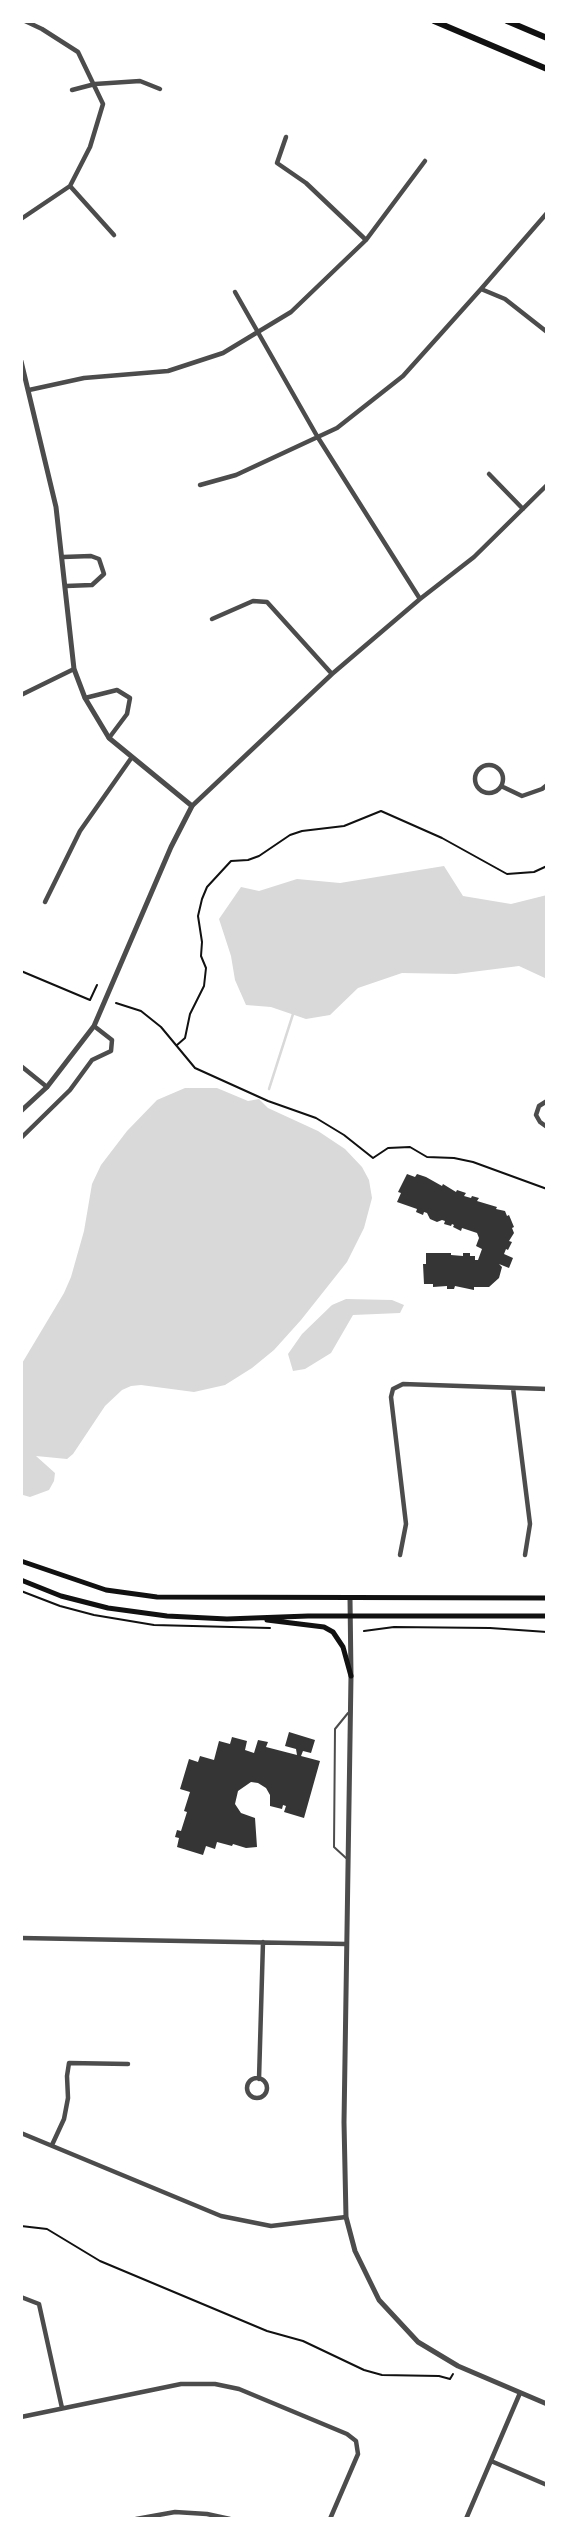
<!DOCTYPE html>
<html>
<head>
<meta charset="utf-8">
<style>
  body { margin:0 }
  #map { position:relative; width:568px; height:2540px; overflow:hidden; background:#fff; font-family:Lato,sans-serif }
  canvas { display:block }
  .frame { position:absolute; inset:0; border:23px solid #fff; pointer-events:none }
</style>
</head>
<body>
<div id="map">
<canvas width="568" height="2540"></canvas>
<div class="frame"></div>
</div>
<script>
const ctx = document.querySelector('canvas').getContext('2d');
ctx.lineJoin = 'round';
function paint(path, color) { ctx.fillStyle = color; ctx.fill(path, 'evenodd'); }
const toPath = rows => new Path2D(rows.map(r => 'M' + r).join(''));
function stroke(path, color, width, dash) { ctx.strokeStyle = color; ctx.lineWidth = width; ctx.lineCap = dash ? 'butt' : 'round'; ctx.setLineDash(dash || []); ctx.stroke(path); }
const water = toPath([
  [444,866,463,896,511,904,547,895,547,979,519,966,456,974,402,973,358,988,330,1015,306,1019,271,1007,246,1005,235,980,231,956,219,919,241,887,259,891,297,879,340,883],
  [185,1088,217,1088,248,1101,259,1099,268,1108,318,1131,345,1149,362,1167,369,1180,372,1198,364,1228,347,1262,301,1320,274,1350,252,1368,225,1385,194,1392,141,1385,131,1386,122,1390,105,1406,73,1454,67,1459,36,1456,55,1473,54,1481,49,1490,30,1497,23,1495,21,1365,64,1293,71,1277,84,1231,92,1184,101,1165,127,1131,157,1100],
  [346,1299,392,1300,404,1305,400,1313,353,1315,331,1353,305,1369,293,1371,288,1354,302,1334,332,1305]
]);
const stream = toPath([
  [269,1089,293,1014]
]);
const building = toPath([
  [407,1174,415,1177,417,1174,426,1177,442,1186,443,1184,456,1192,457,1190,466,1193,464,1196,471,1198,472,1196,479,1198,477,1201,497,1207,496,1209,505,1211,507,1216,509,1215,514,1227,512,1228,514,1233,509,1241,512,1242,508,1250,506,1249,504,1254,513,1258,509,1268,499,1264,502,1267,499,1278,489,1287,474,1287,474,1290,455,1286,454,1289,447,1289,447,1286,433,1287,433,1284,424,1284,423,1264,426,1264,426,1253,451,1253,451,1255,463,1256,463,1253,470,1253,470,1256,475,1256,475,1260,478,1260,482,1249,476,1246,479,1238,477,1233,462,1228,461,1231,453,1227,454,1225,452,1224,451,1226,444,1224,445,1221,442,1220,437,1222,430,1219,427,1213,424,1212,423,1215,416,1212,417,1209,397,1202,401,1193,398,1192],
  [289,1732,315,1740,311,1753,303,1751,301,1756,320,1761,304,1818,284,1812,286,1806,283,1805,282,1809,270,1806,270,1795,266,1788,258,1783,251,1782,238,1791,235,1804,241,1813,255,1818,257,1847,246,1848,233,1844,232,1846,217,1842,215,1849,206,1846,203,1855,177,1847,179,1838,175,1837,177,1830,181,1831,187,1812,184,1811,190,1792,180,1789,189,1759,198,1762,200,1756,214,1760,219,1741,230,1744,232,1737,247,1741,245,1750,254,1753,258,1740,268,1742,266,1747,297,1755,296,1749,285,1746]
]);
const path = toPath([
  [21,971,90,1000,97,985],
  [116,1003,141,1011,161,1027,195,1068,268,1101,316,1118,344,1135,373,1158,388,1148,410,1147,427,1157,454,1158,473,1162,547,1189],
  [177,1045,185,1038,190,1014,204,986,206,968,201,956,202,942,198,916,202,899,207,887,231,861,248,860,259,856,290,835,302,831,344,826,381,811,442,838,507,874,534,872,547,866],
  [21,1591,60,1606,94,1615,154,1625,270,1628],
  [364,1631,394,1627,490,1628,547,1632],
  [21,2226,47,2229,100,2261,267,2331,303,2341,364,2370,382,2375,439,2376,450,2379,453,2374]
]);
const service = toPath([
  [346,1858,334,1847,335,1729,348,1713]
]);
const minor = toPath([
  [72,90,95,84,140,81,160,89],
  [286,137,277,163,306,183,366,240],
  [70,186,114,235],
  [21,219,70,186,90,147,103,104,78,52,42,29,25,21],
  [481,289,505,299,547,332],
  [235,292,317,436,420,599],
  [29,390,84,378,168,371,223,353,291,312,366,240,425,161],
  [489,474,523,509],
  [200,485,236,475,337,428,403,376,481,289,547,213],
  [63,557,91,556,99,559,104,574,92,585,66,586],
  [212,619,253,601,267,602,332,674],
  [21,695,74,669],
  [85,698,117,690,130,698,127,714,109,738],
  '475 779a14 14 0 1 1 28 0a14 14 0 1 1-28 0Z',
  [501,786,522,796,542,789,547,785],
  [192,806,332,674,420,599,474,557,547,485],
  [45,902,80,831,132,757],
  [21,1066,47,1087],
  [547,1101,539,1106,536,1115,540,1122,547,1127],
  [21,1138,70,1090,92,1060,111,1051,112,1040,94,1026],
  [513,1388,530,1524,525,1555],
  [400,1555,406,1524,391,1397,393,1389,403,1384,547,1389],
  [21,1938,346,1944],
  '247 2088a10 10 0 1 1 20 0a10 10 0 1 1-20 0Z',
  [259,2079,263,1942],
  [21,2133,221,2216,271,2226,346,2217],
  [52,2145,64,2119,68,2098,67,2076,69,2063,128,2064],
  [21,2297,39,2304,62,2408],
  [21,2417,181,2384,215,2384,239,2389,347,2434,356,2441,358,2454,330,2519],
  [491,2461,547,2485],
  [136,2519,175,2512,207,2514,230,2519],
  [466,2519,520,2393]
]);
const tertiary = toPath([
  [21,361,56,507,74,669,85,698,109,738,192,806,171,847,94,1026,47,1087,21,1111],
  [350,1598,351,1676,344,2122,346,2217,355,2251,379,2300,418,2342,458,2366,547,2404]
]);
const secondary = toPath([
  [21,1561,106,1590,157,1597,547,1598],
  [21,1580,61,1596,108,1608,167,1616,227,1619,308,1616,547,1616],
  [267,1620,324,1627,333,1632,343,1647,351,1676]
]);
const primary = toPath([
  [434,21,547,69],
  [507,21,547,38]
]);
paint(water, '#d9d9d9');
stroke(stream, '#d9d9d9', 2.5);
paint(building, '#353535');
stroke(path, '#111', 2);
stroke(service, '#4c4c4c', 2);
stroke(minor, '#4c4c4c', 4.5);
stroke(tertiary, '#4c4c4c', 5);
stroke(secondary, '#111', 5);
stroke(primary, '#111', 6);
</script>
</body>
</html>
